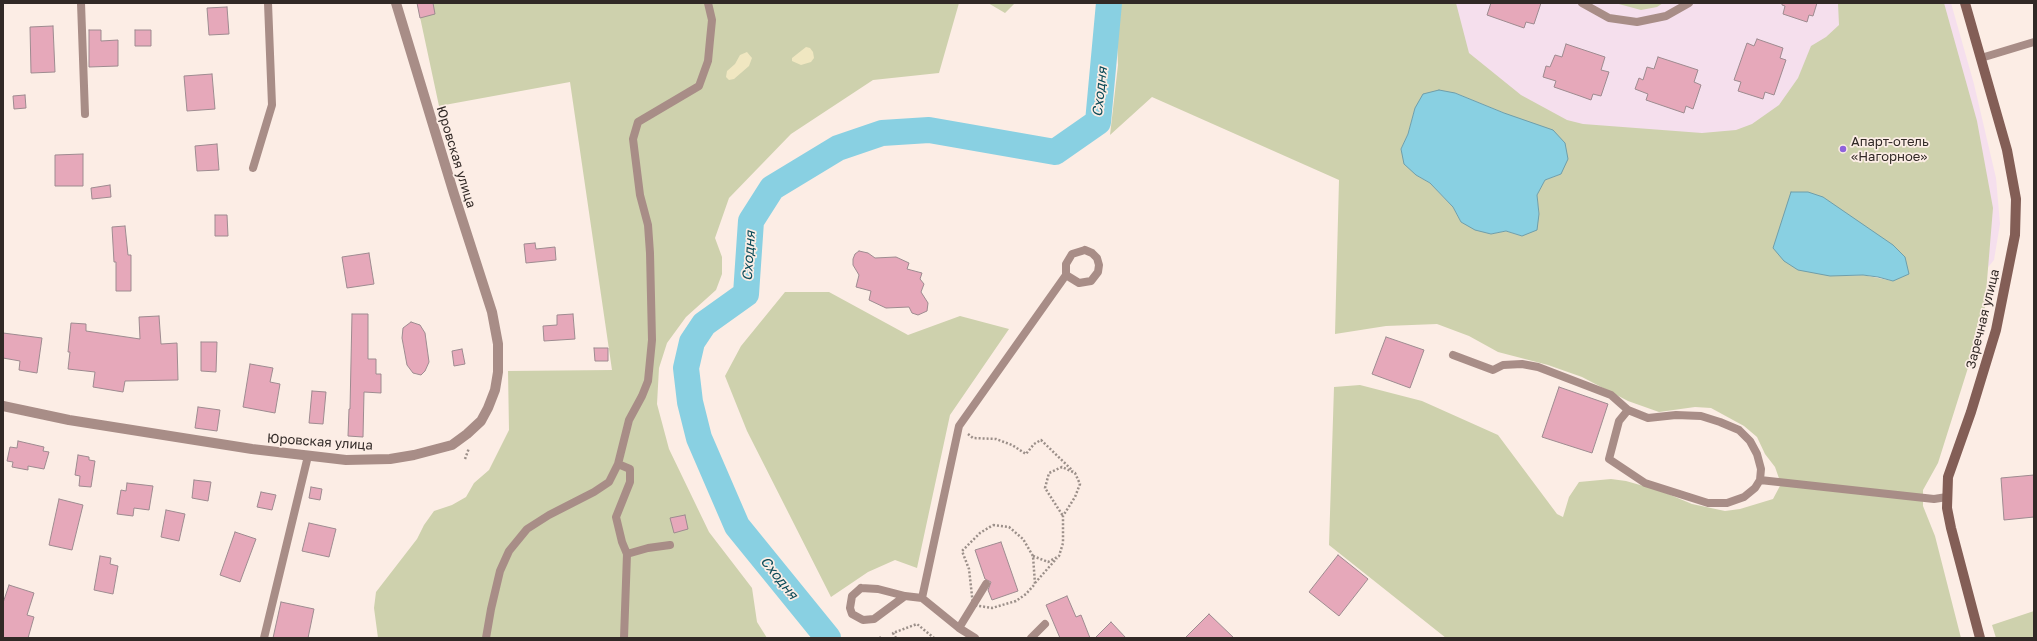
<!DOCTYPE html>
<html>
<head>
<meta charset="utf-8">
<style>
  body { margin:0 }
  #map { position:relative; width:2037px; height:641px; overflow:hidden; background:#fcede5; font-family:"Golos Text",sans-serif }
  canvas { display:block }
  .frame { position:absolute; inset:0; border:4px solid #312926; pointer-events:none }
</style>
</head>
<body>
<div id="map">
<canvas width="2037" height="641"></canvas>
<div class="frame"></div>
</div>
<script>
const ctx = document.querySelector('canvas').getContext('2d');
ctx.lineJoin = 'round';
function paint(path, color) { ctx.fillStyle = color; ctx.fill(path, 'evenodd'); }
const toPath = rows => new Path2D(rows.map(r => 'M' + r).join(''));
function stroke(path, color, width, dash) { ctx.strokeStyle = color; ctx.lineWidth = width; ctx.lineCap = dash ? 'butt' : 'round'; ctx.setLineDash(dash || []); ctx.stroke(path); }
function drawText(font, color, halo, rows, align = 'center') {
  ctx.font = font + ' "Golos Text",sans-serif'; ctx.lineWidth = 3.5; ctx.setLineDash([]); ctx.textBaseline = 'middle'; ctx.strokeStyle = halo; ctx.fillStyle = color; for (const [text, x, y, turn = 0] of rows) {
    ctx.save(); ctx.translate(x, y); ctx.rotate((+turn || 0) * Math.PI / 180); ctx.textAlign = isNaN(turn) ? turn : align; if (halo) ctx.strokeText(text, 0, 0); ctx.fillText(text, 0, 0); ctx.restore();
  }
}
const commercial = toPath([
  [1429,3,1951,3,1974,84,1996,178,2000,224,1994,260,1981,276,1649,160,1444,73]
]);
const green = toPath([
  [417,3,959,3,939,73,873,80,791,134,729,198,715,238,722,257,722,274,716,290,686,317,667,343,659,368,657,404,669,449,709,532,752,588,757,622,767,638,378,638,374,608,376,592,417,539,424,525,434,511,452,505,466,497,474,483,489,470,509,430,508,371,612,370,570,82,439,106],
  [988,3,1015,3,1005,13],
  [1118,3,1456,3,1469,53,1521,95,1567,120,1583,124,1702,133,1736,130,1752,124,1779,105,1798,78,1811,46,1826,37,1839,25,1838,3,1944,3,1977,121,1993,208,1984,317,1938,463,1923,490,1923,506,1935,536,1961,638,1446,638,1329,545,1334,387,1360,385,1422,401,1498,435,1557,514,1563,517,1569,497,1579,482,1611,479,1626,481,1661,491,1692,504,1725,511,1740,509,1773,499,1781,484,1775,467,1765,454,1757,437,1744,426,1711,408,1695,407,1659,412,1628,401,1582,377,1548,365,1498,352,1469,336,1437,324,1386,326,1335,334,1339,180,1152,97,1110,135,1118,65,1116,10],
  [1455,93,1504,113,1561,174,1545,180,1537,195,1539,214,1522,236,1506,231,1491,234,1461,222,1453,207,1430,183,1416,175,1401,149,1408,134,1415,108],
  [1823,197,1850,217,1893,281,1863,275,1847,276],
  [1615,3,1663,3,1657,7,1641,10],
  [785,292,829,292,908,335,960,316,1009,329,950,415,917,568,895,560,868,572,831,597,747,431,725,376,741,346],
  [2034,611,2034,638,1996,638,1992,625]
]);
const sand = toPath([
  [806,47,810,48,813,52,814,58,811,62,801,65,792,61,792,58],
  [747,52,752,58,749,66,734,79,729,80,726,77,727,71,735,64,740,55]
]);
const water = toPath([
  [1439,90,1455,93,1504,113,1553,130,1565,143,1568,159,1561,174,1545,180,1537,195,1539,214,1537,230,1522,236,1506,231,1491,234,1475,230,1461,222,1453,207,1430,183,1416,175,1404,164,1401,149,1408,134,1415,108,1423,94,1439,90],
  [1791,192,1808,192,1823,197,1893,245,1905,257,1909,274,1893,281,1878,277,1863,275,1830,276,1798,270,1784,261,1773,248,1791,192]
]);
const river = toPath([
  [828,638,737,526,699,438,690,402,686,368,692,342,704,324,746,294,751,221,772,188,838,148,882,133,929,130,1055,152,1098,122,1109,3]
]);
const building = toPath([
  [417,3,433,3,435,14,420,18,417,3],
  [1491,3,1541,3,1534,24,1526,22,1524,28,1487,15,1491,3],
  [1782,3,1817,3,1813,16,1809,15,1807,22,1783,14,1785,6,1782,5,1782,3],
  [227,7,229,34,209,35,207,8,227,7],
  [53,26,55,72,31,73,30,27,53,26],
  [89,30,101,30,101,41,118,40,118,66,89,67,89,30],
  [135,30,151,30,151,46,135,46,135,30],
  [1757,39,1783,48,1780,58,1786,60,1774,95,1765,92,1763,99,1738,91,1741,82,1734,80,1747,43,1754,46,1757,39],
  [1566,44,1605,57,1601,70,1609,72,1601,96,1593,94,1591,100,1580,96,1554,87,1556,81,1543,77,1546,66,1550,67,1555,55,1562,57,1566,44],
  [1658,57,1698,70,1694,82,1701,85,1693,109,1686,106,1684,113,1646,100,1648,94,1635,89,1639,78,1643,80,1647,67,1654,69,1658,57],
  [212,74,215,109,187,111,184,76,212,74],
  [25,95,26,108,14,109,13,96,25,95],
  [217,144,219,170,197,171,195,146,217,144],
  [83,154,83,186,55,186,55,155,83,154],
  [110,185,111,197,92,199,91,188,110,185],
  [215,215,227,215,228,236,215,236,215,215],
  [125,226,128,255,131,255,131,291,116,291,116,262,114,262,112,227,125,226],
  [535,243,536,249,555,247,556,260,526,263,524,244,535,243],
  [859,251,868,253,875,258,896,257,909,263,907,269,922,273,920,279,924,284,921,292,928,303,927,311,918,315,912,313,909,307,886,308,869,300,871,291,856,287,859,275,853,265,853,259,855,254,859,251],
  [369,253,374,284,347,288,342,257,369,253],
  [352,314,368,314,368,359,376,359,376,374,381,374,381,393,364,392,363,437,348,436,349,409,350,409,352,314],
  [573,314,575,339,544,341,543,326,557,325,557,315,573,314],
  [159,316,161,344,177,343,178,380,125,381,123,392,93,387,95,372,68,369,70,352,68,352,71,323,86,324,86,331,140,339,139,317,159,316],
  [411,322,420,325,425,333,429,362,425,371,421,375,413,373,407,365,402,338,403,328,411,322],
  [3,333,42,338,37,373,19,370,20,361,3,358,3,333],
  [1386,337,1424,350,1410,388,1372,374,1386,337],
  [201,342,217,342,216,372,201,371,201,342],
  [594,348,608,348,608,361,595,361,594,348],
  [462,349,465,364,454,366,452,351,462,349],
  [250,364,273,368,270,382,280,384,275,413,243,407,250,364],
  [1559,387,1608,404,1592,453,1542,437,1559,387],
  [312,391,326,392,323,424,309,423,312,391],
  [198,407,220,410,217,431,195,428,198,407],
  [18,441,44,447,43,451,49,452,44,469,28,466,28,470,12,467,13,462,7,461,10,447,17,448,18,441],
  [78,455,89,457,89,460,95,461,91,487,79,486,80,476,75,475,78,455],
  [2034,475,2034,517,2004,520,2001,478,2034,475],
  [194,480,211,482,208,501,192,498,194,480],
  [127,483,153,486,149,510,134,508,133,516,117,514,121,490,126,491,127,483],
  [311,487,322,489,320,500,309,498,311,487],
  [261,492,276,495,272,510,257,507,261,492],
  [59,499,83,505,72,550,49,545,59,499],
  [166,510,185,514,179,541,161,537,166,510],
  [685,515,688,529,674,533,670,518,685,515],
  [309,523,336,529,329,557,302,551,309,523],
  [235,532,256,539,240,582,220,575,235,532],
  [1001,542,1018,591,992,600,988,590,991,582,985,579,975,550,1001,542],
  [1338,555,1368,579,1339,616,1309,592,1338,555],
  [100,556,111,558,110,564,118,566,113,594,94,590,100,556],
  [9,585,34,593,27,615,34,617,28,638,3,638,3,603,9,585],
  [1067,596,1076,617,1081,615,1090,638,1060,638,1046,605,1067,596],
  [281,602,314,609,308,638,273,638,281,602],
  [1209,614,1234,638,1185,638,1209,614],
  [1111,622,1126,638,1095,638,1111,622]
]);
const path = toPath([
  [968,434,973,438,996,439,1012,445,1026,454,1034,444,1041,440,1073,471],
  [465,459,469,448],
  [993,525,1009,527,1023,539,1033,556,1035,584,1026,594,1016,601,992,608,973,605,969,569,962,551,980,533,993,525],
  [1033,556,1048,562,1059,556,1063,543,1063,516,1075,497,1080,484,1075,473,1062,467,1049,473,1045,488,1063,516],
  [1035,583,1057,558],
  [880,638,881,637],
  [896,638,893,633,917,624,934,638]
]);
const service = toPath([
  [81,3,85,114],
  [1582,3,1609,18,1637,22,1666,16,1689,3],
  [1981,58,2034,42],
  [253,168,272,105,268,3],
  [1085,250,1092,253,1097,258,1099,265,1098,272,1091,281,1079,283,1066,275,1066,264,1072,254,1085,250],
  [1453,355,1493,370,1503,365,1522,364,1538,367,1611,395,1628,410,1648,418,1676,415,1701,416,1720,422,1739,430,1750,441,1757,454,1761,469,1760,480,1755,488,1744,497,1727,503,1708,503,1645,483,1609,459,1619,421,1628,410],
  [618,464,630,469,630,482,616,517,622,542,627,554,624,638],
  [1760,480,1934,499,1947,497],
  [627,554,648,548,670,545],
  [861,588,878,589,905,596,874,619,863,620,852,614,850,608,852,596,861,588],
  [905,596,922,598],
  [959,628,986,584],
  [264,638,308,456],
  [486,638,491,609,500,571,509,551,527,529,549,515,594,492,609,482,618,464,629,420,642,396,648,381,652,340,650,253,648,225,640,195,633,139,638,122,699,86,708,61,710,40,712,20,708,3],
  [975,638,959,628,922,598,959,426,1066,275],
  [1031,638,1045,624]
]);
const tertiary = toPath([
  [3,406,69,420,252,449,346,460,390,459,414,455,452,445,467,434,481,421,488,408,495,390,498,372,498,344,492,312,454,194,396,3]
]);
const secondary = toPath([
  [1965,3,2007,150,2016,199,2015,235,1996,330,1971,412,1948,477,1947,508,1951,528,1980,638]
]);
const markers = [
  [1843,149,4,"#8f62dc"]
];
const poiNames = [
  ["Апарт-отель",1851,142],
  ["«Нагорное»",1851,157]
];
const streetNames = [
  ["Юровская улица",456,157,73],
  ["Заречная улица",1983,319,-76],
  ["Юровская улица",320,442,4]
];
const waterNames = [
  ["Сходня",1100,92,-84],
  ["Сходня",749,256,-86],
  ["Сходня",779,578,51]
];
paint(commercial, '#f5dfed');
paint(green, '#ced1ad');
paint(sand, '#f0e7c1');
paint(water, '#89d0e2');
stroke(water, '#6f9eaa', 1);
stroke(river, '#89d0e2', 26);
paint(building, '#e6a8ba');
stroke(building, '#9e8b90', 1);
stroke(path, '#9b8f89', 2.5, [2, 2]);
stroke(service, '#a88d87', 8);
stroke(tertiary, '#a88d87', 10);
stroke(secondary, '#835e56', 10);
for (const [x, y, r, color] of markers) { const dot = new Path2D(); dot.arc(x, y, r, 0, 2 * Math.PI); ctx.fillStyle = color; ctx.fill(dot); stroke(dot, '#fcede5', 1.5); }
drawText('13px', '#312926', '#fcede5', poiNames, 'left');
drawText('13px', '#312926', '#fcede5', streetNames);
drawText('italic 14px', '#0d4c59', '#fcede5', waterNames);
</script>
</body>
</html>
